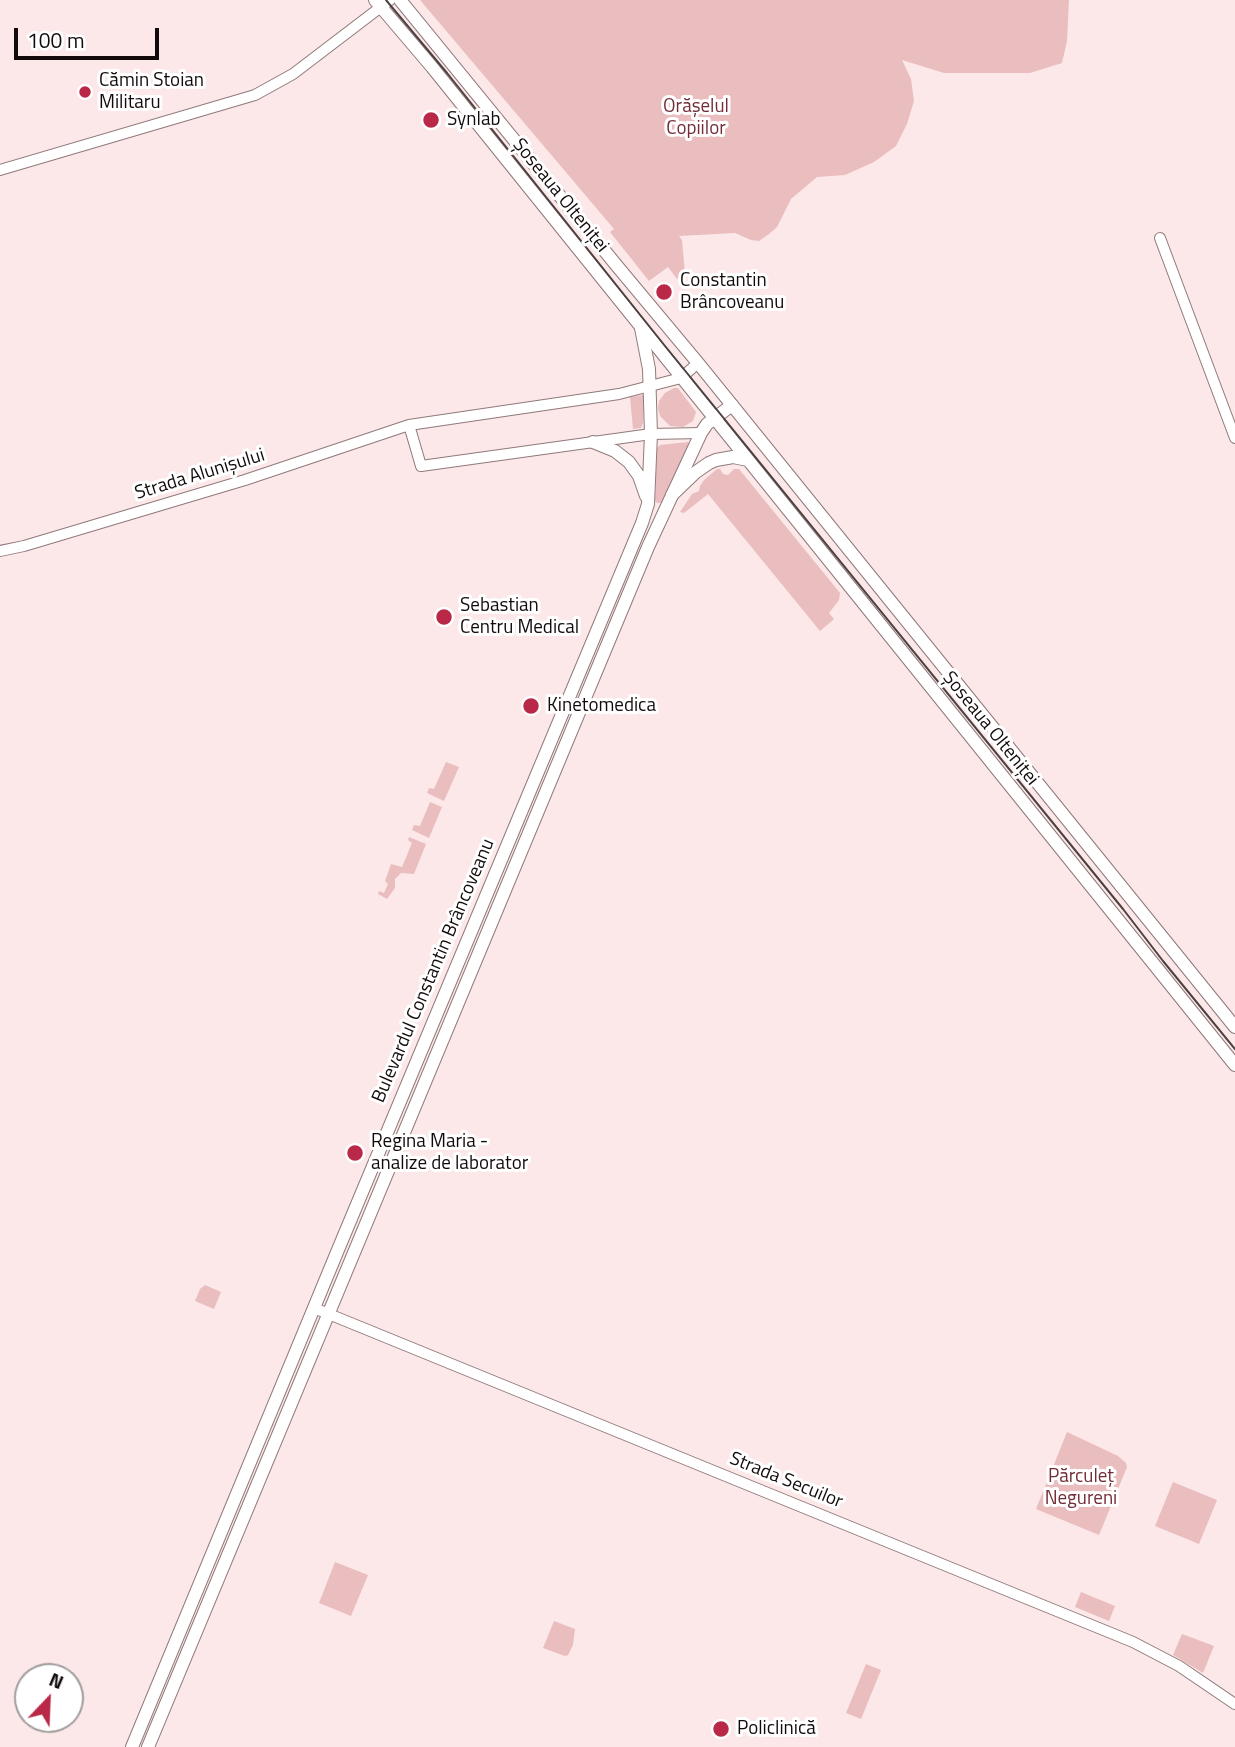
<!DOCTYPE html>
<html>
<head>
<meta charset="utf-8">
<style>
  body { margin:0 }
  #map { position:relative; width:1235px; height:1747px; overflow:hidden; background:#fce8e8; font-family:"Titillium Web",sans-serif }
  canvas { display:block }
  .north { position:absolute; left:14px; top:1663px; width:70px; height:70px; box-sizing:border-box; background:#fff; border:2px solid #a19d9d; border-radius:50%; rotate:23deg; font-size:19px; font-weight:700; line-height:28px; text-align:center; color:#130b0b }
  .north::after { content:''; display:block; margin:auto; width:24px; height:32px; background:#ba2847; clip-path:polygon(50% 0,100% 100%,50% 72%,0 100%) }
  .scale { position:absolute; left:14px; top:28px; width:145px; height:32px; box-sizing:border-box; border:4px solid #130b0b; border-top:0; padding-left:9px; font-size:21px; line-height:24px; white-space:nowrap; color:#130b0b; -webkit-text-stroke:5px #fff; paint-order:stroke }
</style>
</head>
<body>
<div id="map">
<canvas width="1235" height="1747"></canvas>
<div class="north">N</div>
<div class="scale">100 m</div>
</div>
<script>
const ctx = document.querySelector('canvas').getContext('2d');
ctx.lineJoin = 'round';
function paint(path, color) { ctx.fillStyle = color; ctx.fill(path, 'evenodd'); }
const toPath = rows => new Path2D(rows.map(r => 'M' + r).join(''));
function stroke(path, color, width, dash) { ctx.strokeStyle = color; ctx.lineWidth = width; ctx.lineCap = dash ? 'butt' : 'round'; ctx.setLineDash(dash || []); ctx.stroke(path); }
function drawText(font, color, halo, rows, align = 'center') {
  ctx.font = font + ' "Titillium Web",sans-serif'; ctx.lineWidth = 6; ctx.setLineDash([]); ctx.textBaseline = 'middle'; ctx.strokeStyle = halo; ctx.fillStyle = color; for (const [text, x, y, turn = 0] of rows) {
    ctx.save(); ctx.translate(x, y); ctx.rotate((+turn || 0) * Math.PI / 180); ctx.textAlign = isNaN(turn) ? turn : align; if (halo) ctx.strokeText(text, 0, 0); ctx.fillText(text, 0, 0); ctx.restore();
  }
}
const green = toPath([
  [420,0,1069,0,1067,41,1062,63,1030,73,944,73,902,60,911,79,914,101,907,124,896,146,874,162,845,175,817,177,791,199,777,227,769,234,759,241,751,240,735,233,679,236,682,240,685,274,677,279,668,267,649,281,610,232,614,229],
  [674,388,678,388,696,412,693,421,683,427,670,426,660,416,658,408,659,401,665,393],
  [644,395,643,423,641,428,633,429,630,397],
  [688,442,690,446,664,502,660,503,657,503,655,501,657,448,660,445],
  [717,469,720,469,723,474,728,475,734,469,739,469,840,593,839,600,829,613,834,619,820,631,708,494,684,513,680,512,692,494,699,491,700,486,704,480],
  [446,762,459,767,444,801,427,793,429,788,434,789],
  [430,802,442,807,429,838,412,830,414,825,420,826],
  [409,837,426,844,414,874,401,873,395,879,395,888,387,899,378,894,379,891,384,893,388,884,385,881,391,864,402,867,412,843,408,840],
  [205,1285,221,1292,214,1309,195,1301,200,1289],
  [1067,1432,1118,1456,1126,1463,1127,1467,1099,1535,1036,1509],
  [1173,1482,1217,1500,1199,1544,1155,1526],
  [335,1562,368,1575,351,1616,319,1603],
  [1081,1592,1115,1606,1109,1621,1075,1607],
  [554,1621,575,1629,573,1645,568,1655,565,1656,543,1648],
  [1182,1634,1214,1646,1203,1673,1173,1655],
  [866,1664,881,1670,861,1719,846,1713]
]);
const tertiary = toPath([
  [0,170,255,95,293,74,390,0],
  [1160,238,1235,438],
  [409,425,421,466,651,434,701,433],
  [0,551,24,546,245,480,409,425,619,394,681,378,698,363],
  [314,1308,1133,1642,1179,1666,1235,1704]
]);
const secondary = toPath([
  [593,442,615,451,629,462,639,476,646,496],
  [132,1747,340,1245,642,523,648,504,651,434,649,369,641,328],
  [148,1747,648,547,701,433,707,424,732,405]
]);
const primary = toPath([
  [375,0,432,67,1235,1065],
  [400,0,617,266,698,363,1235,1027],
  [672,495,696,472,709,463,716,460,733,457,748,460]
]);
const tram = toPath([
  [386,0,447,73,665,346,1123,909,1163,961,1235,1049]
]);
const markers = [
  [85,92,7,"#ba2847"],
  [431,120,9,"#ba2847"],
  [664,292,9,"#ba2847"],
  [444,617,9,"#ba2847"],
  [531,706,9,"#ba2847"],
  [355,1153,9,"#ba2847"],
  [721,1729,9,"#ba2847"]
];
const poiNames = [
  ["Cămin Stoian",99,81],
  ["Militaru",99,103],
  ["Synlab",447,120],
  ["Constantin",680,281],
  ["Brâncoveanu",680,303],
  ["Sebastian",460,606],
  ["Centru Medical",460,628],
  ["Kinetomedica",547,706],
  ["Regina Maria -",371,1142],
  ["analize de laborator",371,1164],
  ["Policlinică",737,1729]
];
const parkNames = [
  ["Orășelul",696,107],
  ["Copiilor",696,129],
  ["Părculeț",1081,1477],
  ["Negureni",1081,1499]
];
const streetNames = [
  ["Șoseaua Olteniței",560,196,51],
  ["Strada Alunișului",200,475,-17],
  ["Șoseaua Olteniței",990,729,51],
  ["Bulevardul Constantin Brâncoveanu",434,971,-67],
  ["Strada Secuilor",786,1481,22]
];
paint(green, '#eabdbf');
stroke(tertiary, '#90797a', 12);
stroke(secondary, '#90797a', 14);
stroke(primary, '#90797a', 14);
stroke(tertiary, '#fff', 10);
stroke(secondary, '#fff', 12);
stroke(primary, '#fff', 12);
stroke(tram, '#4c4141', 2);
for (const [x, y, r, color] of markers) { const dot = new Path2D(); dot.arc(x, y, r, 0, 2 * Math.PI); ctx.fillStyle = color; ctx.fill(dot); stroke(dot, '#fff', 2.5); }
drawText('19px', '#130b0b', '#fff', poiNames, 'left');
drawText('19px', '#732d36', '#fff', parkNames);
drawText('19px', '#130b0b', '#fff', streetNames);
</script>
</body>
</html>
